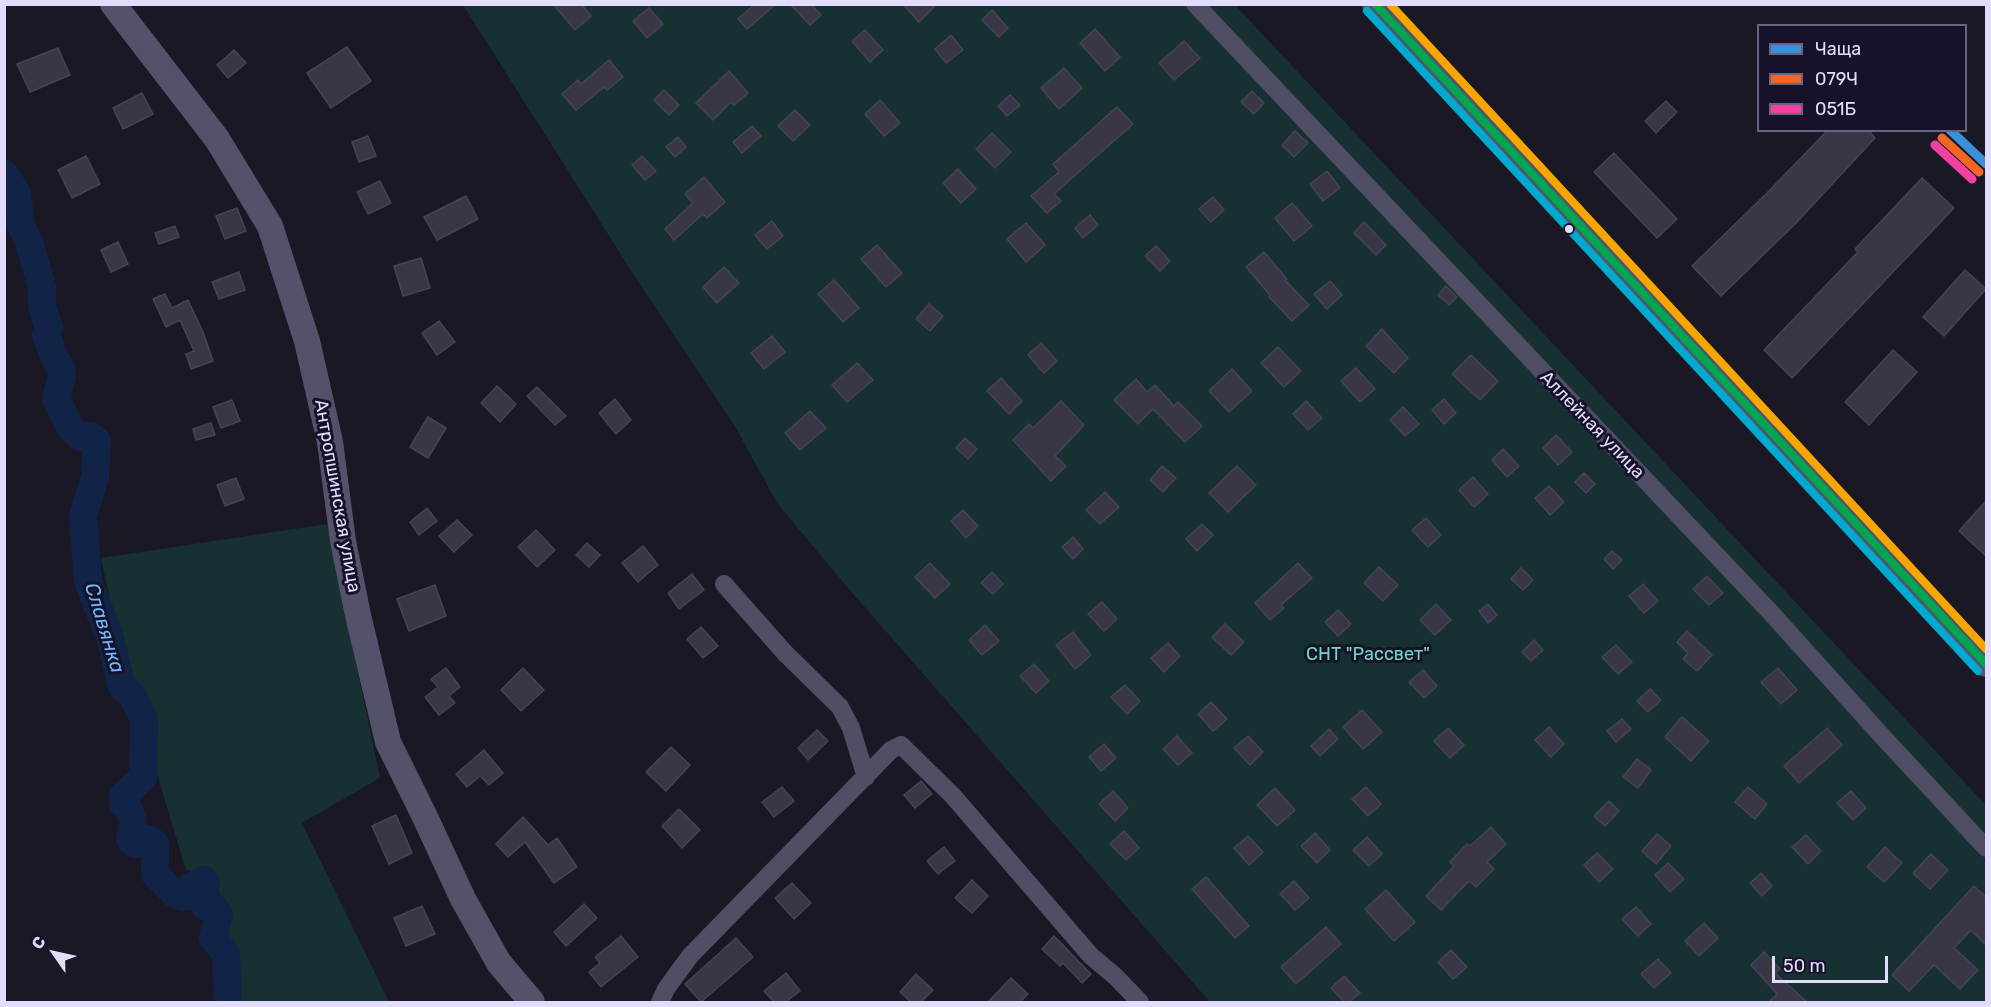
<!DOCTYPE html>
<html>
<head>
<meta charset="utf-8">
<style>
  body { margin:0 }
  #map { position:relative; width:1991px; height:1007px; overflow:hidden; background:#1a1824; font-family:Rubik,sans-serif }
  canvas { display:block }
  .frame { position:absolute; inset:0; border:6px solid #e2ddfd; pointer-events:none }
  .legend { position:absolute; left:1757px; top:24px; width:210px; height:108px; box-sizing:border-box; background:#17122a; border:2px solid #68637e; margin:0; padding:8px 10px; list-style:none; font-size:18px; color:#e2ddfd }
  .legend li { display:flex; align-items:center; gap:12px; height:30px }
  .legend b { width:30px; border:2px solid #68637e }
  .north { position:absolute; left:24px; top:923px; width:60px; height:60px; -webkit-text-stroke:4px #17122a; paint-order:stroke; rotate:304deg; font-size:16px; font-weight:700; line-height:24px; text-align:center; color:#e2ddfd }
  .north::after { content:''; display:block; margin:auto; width:21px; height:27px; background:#e2ddfd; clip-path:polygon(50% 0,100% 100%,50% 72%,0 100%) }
  .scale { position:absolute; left:1772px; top:956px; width:116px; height:27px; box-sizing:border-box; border:3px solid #e2ddfd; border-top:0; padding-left:8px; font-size:18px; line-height:21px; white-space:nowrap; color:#e2ddfd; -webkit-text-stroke:4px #17122a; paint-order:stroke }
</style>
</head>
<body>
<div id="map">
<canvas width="1991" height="1007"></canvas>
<div class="frame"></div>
<ul class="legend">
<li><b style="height:8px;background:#3a90db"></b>Чаща</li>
<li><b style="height:8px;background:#f26522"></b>079Ч</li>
<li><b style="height:8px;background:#f240a1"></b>051Б</li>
</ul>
<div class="north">С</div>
<div class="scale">50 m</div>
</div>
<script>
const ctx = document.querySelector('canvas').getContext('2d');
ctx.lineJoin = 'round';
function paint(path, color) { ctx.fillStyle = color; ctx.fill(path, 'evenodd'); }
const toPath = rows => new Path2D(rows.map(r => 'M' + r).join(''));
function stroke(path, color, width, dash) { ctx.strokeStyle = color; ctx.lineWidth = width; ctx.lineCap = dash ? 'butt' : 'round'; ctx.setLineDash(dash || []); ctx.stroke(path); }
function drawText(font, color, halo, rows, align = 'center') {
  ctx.font = font + ' Rubik,sans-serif'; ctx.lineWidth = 6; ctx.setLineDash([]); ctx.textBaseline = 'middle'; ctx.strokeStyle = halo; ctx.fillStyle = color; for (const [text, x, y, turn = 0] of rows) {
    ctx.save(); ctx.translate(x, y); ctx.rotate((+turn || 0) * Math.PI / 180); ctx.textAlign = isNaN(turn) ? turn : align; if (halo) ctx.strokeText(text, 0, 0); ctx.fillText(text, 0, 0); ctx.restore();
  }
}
const green = toPath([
  [463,5,1235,5,1986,805,1986,1002,1210,1002,848,588,777,503,735,426,639,283],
  [327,524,380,778,302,823,389,1002,237,1002,231,968,223,943,230,914,208,872,186,870,154,764,138,694,116,628,101,558]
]);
const river = toPath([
  [4,174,17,193,21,225,29,242,42,287,42,307,49,327,46,335,55,359,61,368,62,377,56,398,70,427,80,437,91,436,97,441,95,477,83,516,88,581,110,638,122,687,132,695,144,719,143,777,123,796,123,803,129,809,133,822,130,839,135,844,149,839,155,844,155,874,175,894,183,897,188,895,191,886,204,880,206,884,200,898,205,906,215,908,219,914,213,938,226,954,228,1002]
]);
const building = toPath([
  [553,4,581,4,591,16,575,30,553,4],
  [755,4,776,4,747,29,738,19,755,4],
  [790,4,811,4,821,15,810,25,790,4],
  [903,4,937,4,919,22,903,4],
  [649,8,663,24,647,38,633,21,649,8],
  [992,10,1008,28,999,37,982,20,992,10],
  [1095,29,1120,57,1105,71,1080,43,1095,29],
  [865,30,883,50,870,62,852,41,865,30],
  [951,35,963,50,946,63,935,49,951,35],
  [1184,41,1200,58,1174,80,1159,63,1184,41],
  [347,47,371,81,331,108,307,73,347,47],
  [58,48,70,75,30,92,17,64,58,48],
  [234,50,246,63,228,78,217,65,234,50],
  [609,60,623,77,607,90,604,87,576,110,562,94,578,80,581,84,609,60],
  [1064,68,1082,88,1059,109,1041,88,1064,68],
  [729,71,748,93,734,105,731,102,713,120,696,103,729,71],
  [664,90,679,105,669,115,654,100,664,90],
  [1252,91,1264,103,1254,114,1241,102,1252,91],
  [142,93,153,114,123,129,113,108,142,93],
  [1010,95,1020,105,1007,116,998,106,1010,95],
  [880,100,900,123,884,136,865,114,880,100],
  [1666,101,1677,112,1656,133,1645,121,1666,101],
  [1117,107,1133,124,1054,194,1061,201,1047,213,1031,196,1059,172,1053,164,1117,107],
  [795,110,810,125,793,141,778,126,795,110],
  [752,126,761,136,742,153,733,142,752,126],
  [1828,130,1868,130,1875,138,1796,223,1721,296,1692,266,1767,193,1828,130],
  [1295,131,1308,143,1294,157,1282,145,1295,131],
  [992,133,1011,152,995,168,976,149,992,133],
  [368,136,376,156,359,162,352,142,368,136],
  [678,137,686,147,675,157,666,147,678,137],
  [1614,153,1677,219,1657,238,1594,172,1614,153],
  [86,156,100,184,72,198,58,170,86,156],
  [642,156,656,171,645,180,632,165,642,156],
  [958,169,976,189,961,203,943,183,958,169],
  [1327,171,1340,188,1323,201,1310,184,1327,171],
  [704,177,725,202,707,218,703,214,674,240,665,229,693,203,685,194,704,177],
  [1922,178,1954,208,1792,378,1764,350,1858,252,1855,249,1922,178],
  [380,181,391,203,368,214,357,192,380,181],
  [466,196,478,219,437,240,424,217,466,196],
  [1213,197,1224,210,1211,222,1199,209,1213,197],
  [1292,203,1312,226,1294,241,1275,218,1292,203],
  [237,208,246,231,225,239,216,216,237,208],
  [1090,215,1098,225,1083,238,1075,228,1090,215],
  [772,221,783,236,767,249,755,235,772,221],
  [1364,222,1386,245,1376,255,1354,233,1364,222],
  [1026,223,1045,245,1026,262,1007,239,1026,223],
  [175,226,179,237,159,244,155,233,175,226],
  [118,242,128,264,111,272,101,250,118,242],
  [877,245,902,273,886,287,861,259,877,245],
  [1156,246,1170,261,1160,271,1145,256,1156,246],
  [1264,252,1287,279,1285,280,1309,305,1292,321,1269,297,1270,295,1246,267,1264,252],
  [421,258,430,288,403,296,394,266,421,258],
  [724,267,739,283,717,303,703,287,724,267],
  [1965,270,1986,289,1944,336,1923,317,1965,270],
  [239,272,245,290,219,299,212,282,239,272],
  [834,280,859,308,843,322,818,294,834,280],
  [1330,281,1342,295,1327,309,1314,294,1330,281],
  [1446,286,1457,297,1449,305,1438,295,1446,286],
  [165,294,172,308,188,300,203,332,213,361,191,369,186,354,194,351,180,320,166,327,153,299,165,294],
  [929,304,943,316,930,331,916,319,929,304],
  [439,321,455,342,437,355,422,333,439,321],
  [1382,329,1408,358,1394,373,1366,346,1382,329],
  [772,336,785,352,764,369,751,353,772,336],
  [1041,343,1057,361,1044,373,1028,355,1041,343],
  [1278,347,1301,371,1284,387,1261,363,1278,347],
  [1893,350,1917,372,1869,425,1845,402,1893,350],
  [1471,355,1498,381,1480,400,1452,374,1471,355],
  [857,363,873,380,847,402,832,385,857,363],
  [1356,368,1375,389,1360,402,1341,381,1356,368],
  [1232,369,1252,391,1229,412,1209,391,1232,369],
  [1001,378,1022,401,1009,414,987,391,1001,378],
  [1136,379,1147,392,1155,385,1174,406,1178,402,1202,426,1185,442,1153,409,1138,424,1114,400,1136,379],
  [497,386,516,404,500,422,481,403,497,386],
  [537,387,566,416,555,425,527,396,537,387],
  [615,399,631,420,616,434,599,413,615,399],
  [1444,399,1456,413,1444,424,1432,410,1444,399],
  [232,400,240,421,221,428,213,407,232,400],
  [1061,401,1084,425,1055,456,1066,466,1051,481,1013,440,1029,424,1033,428,1061,401],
  [1306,401,1322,418,1308,430,1293,414,1306,401],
  [1403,407,1419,424,1405,436,1390,420,1403,407],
  [810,411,826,428,800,450,785,433,810,411],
  [428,417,446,428,428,458,410,447,428,417],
  [211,423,215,435,196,440,193,429,211,423],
  [1556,435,1572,452,1558,465,1543,448,1556,435],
  [965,438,977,449,968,459,956,448,965,438],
  [1503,449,1519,466,1507,477,1492,460,1503,449],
  [1162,466,1176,478,1163,492,1150,480,1162,466],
  [1237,466,1256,485,1228,512,1209,493,1237,466],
  [1584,473,1595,484,1586,493,1575,482,1584,473],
  [1473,477,1488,494,1474,507,1459,490,1473,477],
  [236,478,244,499,225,506,217,485,236,478],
  [1549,486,1564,502,1550,515,1535,498,1549,486],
  [1105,492,1119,507,1100,524,1086,510,1105,492],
  [1986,501,1986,556,1959,531,1986,501],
  [427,508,437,521,419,535,410,522,427,508],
  [963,510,978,526,966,538,951,521,963,510],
  [1426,518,1441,535,1428,547,1412,530,1426,518],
  [457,520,472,535,454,552,439,536,457,520],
  [1202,524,1213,535,1197,551,1186,539,1202,524],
  [536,530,555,550,537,567,518,547,536,530],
  [1073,537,1083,549,1073,559,1062,547,1073,537],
  [587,543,600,555,589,567,576,555,587,543],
  [643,546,658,565,638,582,622,563,643,546],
  [1612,551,1622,560,1613,569,1604,559,1612,551],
  [930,563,950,584,935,598,915,577,930,563],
  [1298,563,1312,578,1281,605,1284,608,1270,620,1255,603,1298,563],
  [1379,567,1398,585,1383,601,1364,583,1379,567],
  [1521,568,1533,580,1523,590,1511,579,1521,568],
  [992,572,1003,584,993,594,981,583,992,572],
  [692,574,704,590,679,609,668,593,692,574],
  [1707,576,1723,593,1709,605,1693,589,1707,576],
  [1643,584,1658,601,1644,613,1629,596,1643,584],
  [435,585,446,616,409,631,397,599,435,585],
  [1102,602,1117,619,1104,631,1088,614,1102,602],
  [1436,604,1451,620,1435,635,1420,620,1436,604],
  [1488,604,1497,615,1488,623,1479,611,1488,604],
  [1338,610,1351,624,1338,636,1325,622,1338,610],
  [1225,624,1244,642,1231,655,1212,637,1225,624],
  [985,625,999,641,982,655,969,640,985,625],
  [701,627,718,646,703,658,687,639,701,627],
  [1687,631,1712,655,1697,671,1683,659,1688,653,1677,642,1687,631],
  [1073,632,1091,655,1075,669,1056,645,1073,632],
  [1534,640,1543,650,1531,661,1522,652,1534,640],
  [1168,643,1180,656,1164,672,1151,658,1168,643],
  [1616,645,1632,662,1618,674,1602,657,1616,645],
  [1034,664,1049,681,1036,693,1020,676,1034,664],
  [446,668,460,687,449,696,455,703,439,715,425,697,438,687,431,679,446,668],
  [523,668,544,690,521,711,501,690,523,668],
  [1778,668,1797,690,1781,704,1761,682,1778,668],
  [1423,670,1437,686,1424,698,1409,682,1423,670],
  [1125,685,1140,701,1127,714,1111,697,1125,685],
  [1650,689,1661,700,1648,712,1637,701,1650,689],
  [1211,702,1227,719,1213,731,1198,714,1211,702],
  [1362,710,1382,732,1363,749,1343,727,1362,710],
  [1682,717,1709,741,1691,761,1665,737,1682,717],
  [1622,719,1631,729,1616,742,1607,731,1622,719],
  [1549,727,1564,744,1551,757,1535,740,1549,727],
  [1448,728,1464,745,1450,758,1434,741,1448,728],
  [1827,728,1842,745,1799,783,1784,766,1827,728],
  [1329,729,1338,739,1320,756,1311,746,1329,729],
  [817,730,828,741,808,760,798,748,817,730],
  [1177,736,1192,753,1178,765,1163,749,1177,736],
  [1248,736,1263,752,1250,765,1234,748,1248,736],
  [1104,744,1116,758,1101,771,1089,757,1104,744],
  [671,747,690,765,666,791,646,772,671,747],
  [484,750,503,773,489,785,480,776,467,787,456,774,484,750],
  [1637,759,1651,770,1638,788,1623,777,1637,759],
  [921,781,932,794,915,808,904,795,921,781],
  [782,787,794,801,774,817,762,802,782,787],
  [1366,787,1381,804,1368,816,1352,799,1366,787],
  [1748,787,1767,804,1755,819,1735,802,1748,787],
  [1275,788,1295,810,1277,826,1257,805,1275,788],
  [1113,791,1128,808,1115,821,1099,804,1113,791],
  [1851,791,1866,808,1853,820,1837,803,1851,791],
  [1609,801,1619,811,1605,826,1594,816,1609,801],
  [679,809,700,830,682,848,662,826,679,809],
  [396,815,412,853,389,864,372,826,396,815],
  [523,817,548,845,557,838,577,867,554,883,525,842,508,857,496,844,523,817],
  [1491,827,1506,844,1487,862,1494,869,1476,887,1469,881,1441,910,1426,896,1454,866,1450,862,1467,844,1470,846,1491,827],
  [1124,831,1139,848,1126,860,1110,844,1124,831],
  [1315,833,1330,850,1317,863,1301,846,1315,833],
  [1657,834,1671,846,1656,864,1642,851,1657,834],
  [1806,835,1821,851,1808,864,1792,847,1806,835],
  [1248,836,1263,852,1249,865,1234,848,1248,836],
  [1367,837,1382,854,1369,866,1353,850,1367,837],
  [944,847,955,861,938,874,927,861,944,847],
  [1885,847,1902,863,1884,882,1867,867,1885,847],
  [1597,853,1613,869,1599,882,1584,865,1597,853],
  [1931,854,1948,870,1930,889,1913,873,1931,854],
  [1668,863,1684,879,1670,892,1655,875,1668,863],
  [1761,873,1772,886,1762,896,1750,883,1761,873],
  [1206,877,1249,926,1235,938,1192,889,1206,877],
  [972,880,988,896,972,913,955,898,972,880],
  [1294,881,1309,898,1295,910,1280,894,1294,881],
  [792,883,811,903,794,919,775,898,792,883],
  [1974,886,1986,897,1986,945,1971,930,1954,948,1978,970,1960,989,1934,965,1909,991,1892,975,1974,886],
  [1386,890,1415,922,1394,941,1365,909,1386,890],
  [584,904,597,918,566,946,554,932,584,904],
  [422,906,435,934,406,946,394,918,422,906],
  [1636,907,1651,924,1638,936,1622,919,1636,907],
  [1704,923,1718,938,1699,956,1685,941,1704,923],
  [1326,927,1341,944,1296,984,1281,967,1326,927],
  [621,936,638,957,601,987,589,972,600,963,595,957,621,936],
  [1054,936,1091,974,1082,983,1063,963,1060,966,1042,949,1054,936],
  [736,938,753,957,701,1002,685,984,736,938],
  [1451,950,1467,967,1453,979,1438,962,1451,950],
  [1764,952,1780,969,1775,973,1807,1002,1769,1002,1777,994,1751,965,1764,952],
  [1658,959,1671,973,1654,988,1641,974,1658,959],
  [786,973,800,991,786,1002,774,1002,764,991,786,973],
  [916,974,933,990,921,1002,911,1002,900,992,916,974],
  [1344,976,1360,993,1349,1002,1344,1002,1331,988,1344,976],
  [1011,978,1028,994,1020,1002,988,1002,1011,978]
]);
const street = toPath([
  [1195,4,1773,615,1882,736,1986,848],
  [724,584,785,653,840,707,851,728,866,777],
  [660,1002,666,989,690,956,891,750,901,745,953,796,1091,956,1116,977,1140,1002]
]);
const secondary = toPath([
  [113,4,217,139,270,226,307,341,330,442,343,541,358,615,388,742,425,817,463,899,499,963,532,1002],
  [1375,4,1986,664]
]);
const bus1 = toPath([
  [1375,4,1986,664]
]);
const bus2 = toPath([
  [1367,11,1978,671]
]);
const bus3 = toPath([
  [1390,4,1986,649]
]);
const rail1 = toPath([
  [1950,130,1986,164]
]);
const rail2 = toPath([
  [1942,138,1979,172]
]);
const rail3 = toPath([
  [1935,145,1972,179]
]);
const markers = [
  [1569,229,5,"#e2ddfd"]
];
const streetNames = [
  ["Аллейная улица",1592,425,46],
  ["Антропшинская улица",337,496,80]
];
const parkNames = [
  ["СНТ \"Рассвет\"",1368,655]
];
const waterNames = [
  ["Славянка",104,628,73]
];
paint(green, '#173032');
stroke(river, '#112448', 28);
paint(building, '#393645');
stroke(building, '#474357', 1.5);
stroke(street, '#4f4e65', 18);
stroke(secondary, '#53526a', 26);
stroke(bus1, '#00a651', 8);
stroke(bus2, '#00a9ce', 8);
stroke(bus3, '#f7a600', 8);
stroke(rail1, '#3a90db', 9);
stroke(rail2, '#f26522', 9);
stroke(rail3, '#f240a1', 9);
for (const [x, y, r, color] of markers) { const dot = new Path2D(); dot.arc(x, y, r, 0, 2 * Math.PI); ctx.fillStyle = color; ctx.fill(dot); stroke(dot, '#17122a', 2); }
drawText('18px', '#e2ddfd', '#17122a', streetNames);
drawText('18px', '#6bdcc1', '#17122a', parkNames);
drawText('italic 20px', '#70b7f8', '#17122a', waterNames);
</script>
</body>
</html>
